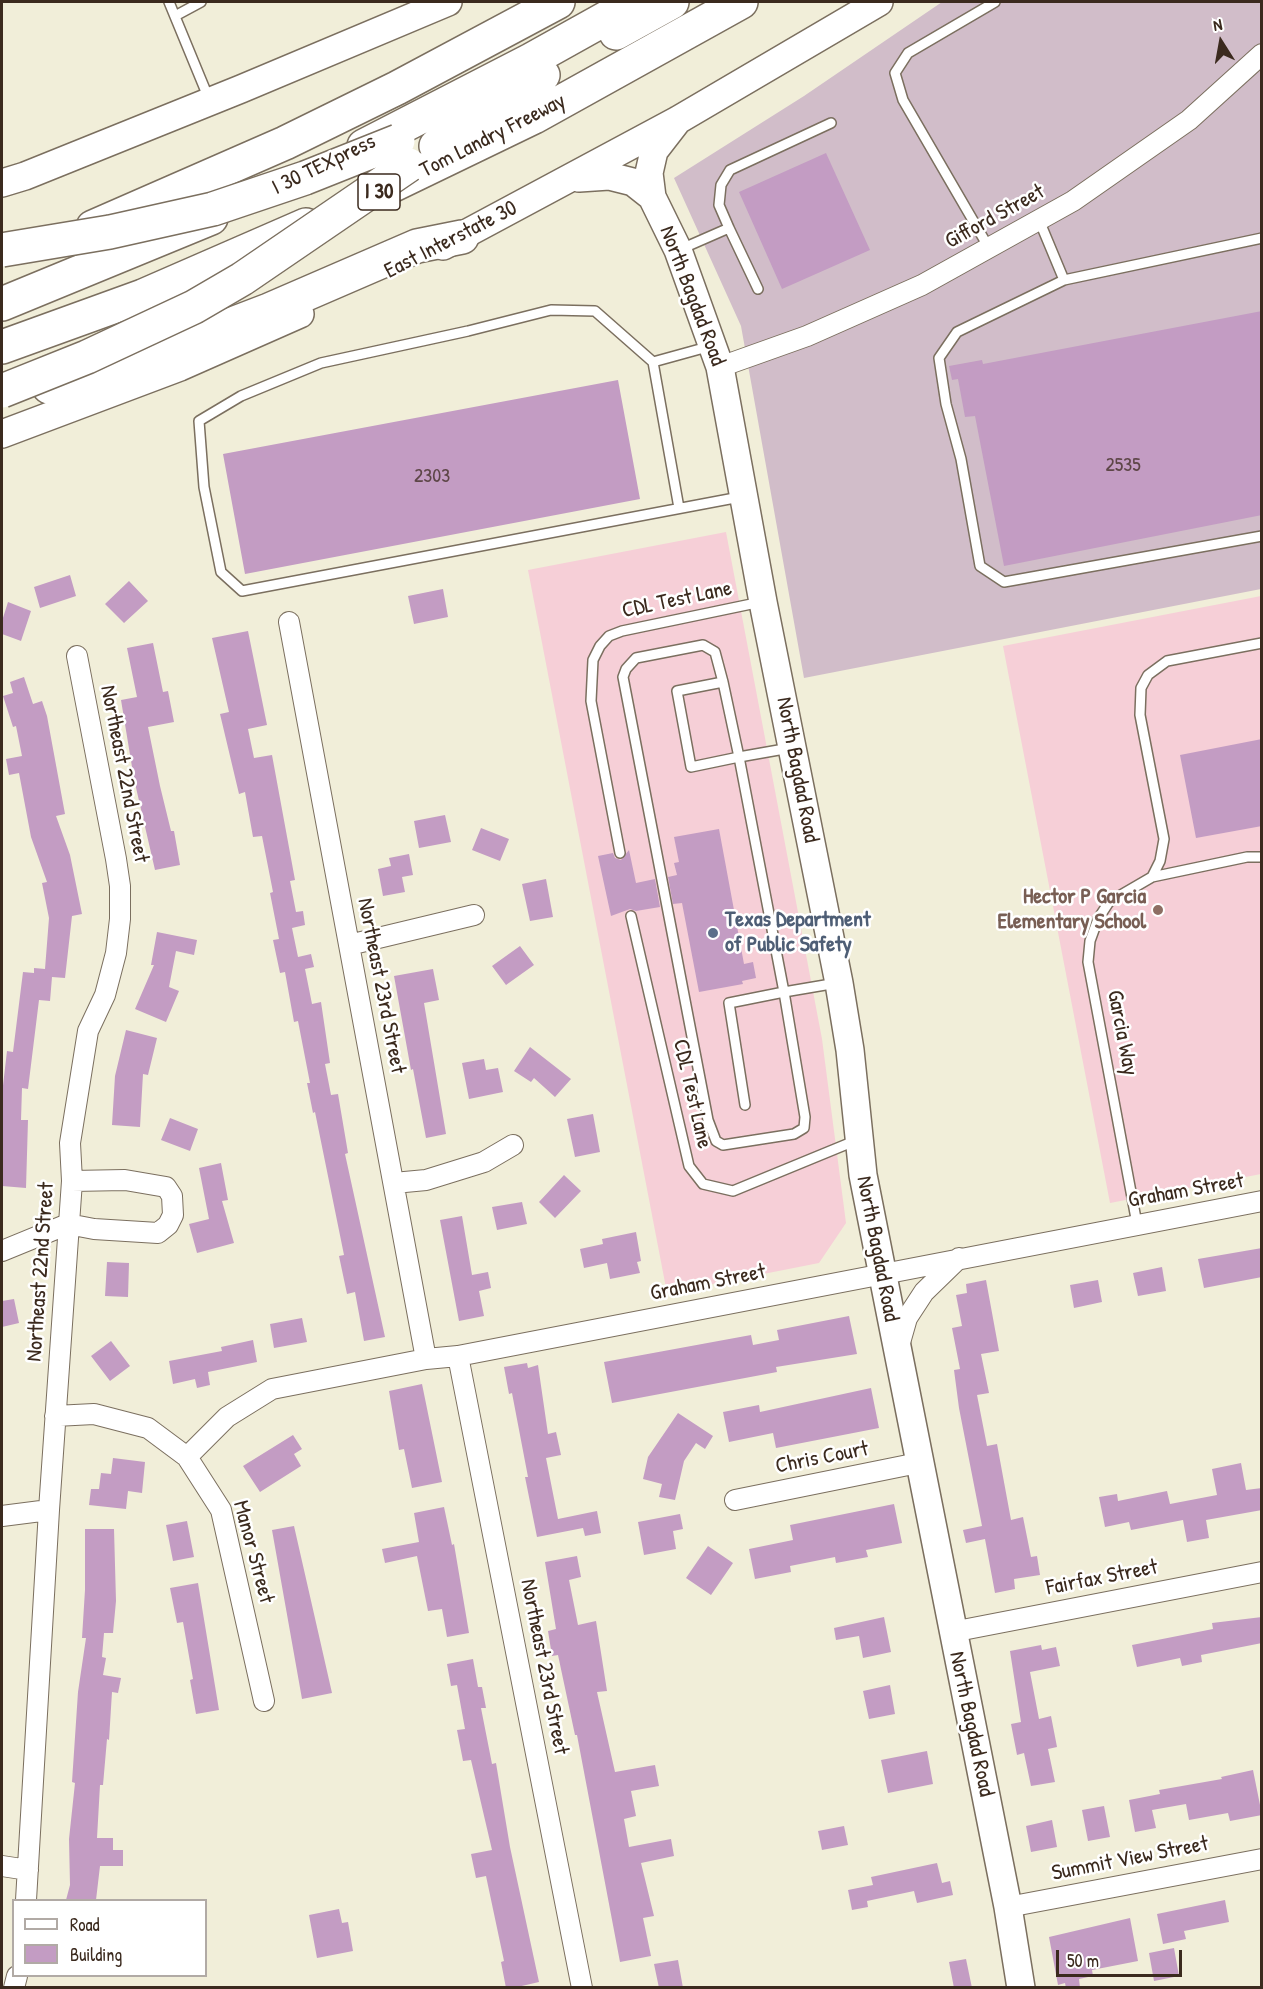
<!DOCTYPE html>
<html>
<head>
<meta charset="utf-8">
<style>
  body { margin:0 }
  #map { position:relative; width:1263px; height:1989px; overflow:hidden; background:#f1eed9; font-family:"Patrick Hand",sans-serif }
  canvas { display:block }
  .frame { position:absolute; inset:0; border:3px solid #3b2a1e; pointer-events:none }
  .legend { position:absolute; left:12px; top:1899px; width:195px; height:78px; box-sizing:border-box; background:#fff; border:2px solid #b1aaa5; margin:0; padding:8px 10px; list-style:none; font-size:18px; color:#3b2a1e }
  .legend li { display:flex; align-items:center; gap:12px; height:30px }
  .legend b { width:30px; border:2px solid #b1aaa5 }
  .north { position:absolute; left:1191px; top:12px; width:60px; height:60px; -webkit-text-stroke:4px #fff; paint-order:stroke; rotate:349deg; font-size:16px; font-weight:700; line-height:24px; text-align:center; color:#3b2a1e }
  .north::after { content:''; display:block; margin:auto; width:21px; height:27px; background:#3b2a1e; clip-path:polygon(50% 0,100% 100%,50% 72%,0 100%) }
  .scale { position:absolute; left:1056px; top:1950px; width:126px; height:27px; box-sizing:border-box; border:3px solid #3b2a1e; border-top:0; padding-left:8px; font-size:18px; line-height:21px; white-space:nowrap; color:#3b2a1e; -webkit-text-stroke:4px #fff; paint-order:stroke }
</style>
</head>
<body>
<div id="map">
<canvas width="1263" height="1989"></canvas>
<div class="frame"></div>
<ul class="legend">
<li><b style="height:8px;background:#fff"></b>Road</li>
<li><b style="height:16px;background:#c39cc3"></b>Building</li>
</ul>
<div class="north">N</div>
<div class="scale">50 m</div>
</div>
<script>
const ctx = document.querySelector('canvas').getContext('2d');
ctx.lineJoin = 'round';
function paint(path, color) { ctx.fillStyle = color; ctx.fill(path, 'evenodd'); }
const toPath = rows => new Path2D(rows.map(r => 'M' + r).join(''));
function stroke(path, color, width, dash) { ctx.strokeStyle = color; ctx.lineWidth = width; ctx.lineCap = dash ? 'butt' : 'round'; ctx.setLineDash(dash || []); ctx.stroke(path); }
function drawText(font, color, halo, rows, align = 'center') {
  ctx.font = font + ' "Patrick Hand",sans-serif'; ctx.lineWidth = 5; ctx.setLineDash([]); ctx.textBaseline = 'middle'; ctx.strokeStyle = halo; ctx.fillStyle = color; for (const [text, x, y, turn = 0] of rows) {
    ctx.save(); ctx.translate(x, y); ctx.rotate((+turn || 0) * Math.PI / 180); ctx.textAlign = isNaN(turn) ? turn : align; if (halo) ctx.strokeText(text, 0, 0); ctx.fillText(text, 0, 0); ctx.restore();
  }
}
const built = toPath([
  [726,532,822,1039,846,1223,819,1263,667,1293,528,570],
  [1261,596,1261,1174,1110,1203,1003,646]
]);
const industrial = toPath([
  [942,2,1261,2,1261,589,804,678,741,326,674,178,804,96]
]);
const building = toPath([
  [826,153,870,250,782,289,739,192],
  [1262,311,1262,515,1004,566,975,416,965,417,958,379,952,380,949,366,982,360,983,364],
  [618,380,640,499,245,574,223,454],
  [70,575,76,596,40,608,34,587],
  [129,581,148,601,124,623,105,604],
  [443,589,448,617,414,624,408,596],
  [8,602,31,611,21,641,2,634,2,621],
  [248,631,267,725,248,729,254,758,272,755,295,880,290,881,296,912,303,911,305,925,292,928,298,957,311,954,314,967,305,969,312,1004,321,1002,330,1063,325,1064,331,1095,338,1094,348,1153,345,1154,385,1337,364,1341,355,1292,347,1294,339,1256,344,1255,315,1112,313,1113,307,1083,310,1083,298,1021,294,1022,285,972,280,973,273,940,279,939,270,893,273,892,262,836,253,837,245,792,239,794,220,714,229,712,212,638],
  [153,643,163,692,168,691,174,722,148,727,160,786,171,831,174,831,180,865,155,870,134,779,121,700,137,697,127,648],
  [24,677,33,704,42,701,47,716,65,814,56,816,70,855,82,914,72,916,65,978,52,977,50,1001,39,1000,28,1089,22,1088,21,1120,28,1120,26,1188,2,1186,2,1094,7,1051,13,1052,23,972,34,973,34,968,45,969,49,918,42,883,47,882,31,837,19,773,9,775,6,759,22,756,16,726,13,727,3,696,13,693,10,682],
  [1262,739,1262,826,1196,838,1180,755],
  [445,815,451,842,419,848,414,821],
  [481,828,509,839,500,861,472,850],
  [719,829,744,964,753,962,756,978,742,981,743,984,699,992,682,903,673,904,668,877,677,875,674,863,679,862,674,837],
  [629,850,636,883,655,879,660,907,636,911,630,909,611,916,598,856,613,853,615,858,621,860],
  [409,854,413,875,402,877,405,892,383,896,378,869,391,866,389,858],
  [546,879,553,917,530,921,522,884],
  [157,932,197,940,194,955,176,951,169,987,179,991,166,1022,135,1009,154,965,151,965],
  [520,946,534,965,506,985,492,966],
  [433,969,439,1000,424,1003,446,1134,426,1138,413,1069,411,1070,394,976],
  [126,1030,157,1038,148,1075,143,1074,140,1127,112,1125,115,1076],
  [530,1047,571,1079,555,1097,534,1078,531,1082,514,1071],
  [484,1059,486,1070,498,1068,503,1092,469,1099,462,1063],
  [593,1114,600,1152,575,1157,567,1119],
  [170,1118,198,1129,190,1151,161,1140],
  [221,1163,228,1200,222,1201,234,1243,197,1253,189,1224,209,1219,199,1168],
  [564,1175,581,1191,555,1218,539,1202],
  [522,1202,527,1224,497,1230,492,1207],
  [462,1216,472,1275,488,1272,491,1288,479,1291,484,1316,459,1321,440,1220],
  [636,1232,641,1261,637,1262,640,1273,610,1279,607,1263,584,1268,580,1249,603,1244,602,1239],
  [1262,1248,1262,1277,1204,1288,1198,1259],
  [107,1262,129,1263,128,1297,105,1296],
  [1162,1267,1166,1291,1138,1296,1133,1273],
  [986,1280,999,1351,981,1354,989,1393,977,1395,987,1446,997,1444,1011,1520,1023,1517,1031,1557,1037,1556,1040,1575,1014,1579,1015,1589,995,1593,985,1539,966,1543,963,1530,982,1526,959,1408,954,1370,960,1369,952,1328,962,1326,956,1295,967,1293,966,1284],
  [1098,1280,1102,1302,1074,1308,1070,1285],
  [14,1299,19,1323,2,1327,2,1301],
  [849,1316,857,1354,776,1367,777,1372,612,1403,604,1362,751,1335,753,1345,779,1340,777,1330],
  [302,1318,307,1342,274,1348,270,1324],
  [253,1340,257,1362,208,1372,210,1385,197,1388,195,1379,173,1384,169,1361,222,1351,221,1347],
  [111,1341,130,1366,110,1381,91,1356],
  [527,1363,528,1368,538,1365,548,1434,556,1432,561,1455,546,1458,558,1519,597,1511,601,1533,585,1536,583,1528,537,1537,525,1477,528,1477,512,1393,509,1394,504,1367],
  [422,1384,442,1482,412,1488,404,1449,399,1450,389,1391],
  [871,1388,879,1428,776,1448,773,1433,729,1442,723,1412,759,1405,760,1412],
  [678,1413,713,1436,705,1449,696,1443,684,1461,675,1500,659,1497,662,1484,643,1479,648,1457],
  [293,1435,302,1449,294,1454,301,1466,260,1492,243,1466],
  [113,1458,145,1462,142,1493,128,1491,126,1509,89,1505,91,1489,99,1489,101,1473,111,1474],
  [1241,1463,1246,1490,1262,1488,1262,1510,1206,1520,1209,1538,1187,1542,1183,1520,1131,1530,1129,1522,1105,1527,1099,1497,1117,1494,1118,1501,1167,1491,1170,1504,1217,1495,1212,1469],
  [894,1504,902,1543,866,1550,868,1557,836,1563,835,1557,790,1566,791,1572,755,1579,749,1549,793,1540,790,1525],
  [444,1507,452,1545,454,1544,469,1633,447,1637,442,1609,428,1611,417,1556,385,1563,382,1549,419,1542,414,1513],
  [680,1514,683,1529,673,1531,676,1549,644,1555,638,1522],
  [187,1521,194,1557,173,1561,166,1525],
  [294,1526,332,1693,302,1699,272,1530],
  [85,1529,114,1529,116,1601,113,1633,104,1633,102,1657,106,1658,103,1675,121,1678,118,1693,112,1692,109,1740,107,1739,103,1785,100,1785,97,1838,113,1838,113,1850,123,1850,123,1866,100,1866,96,1900,66,1900,70,1885,69,1839,75,1783,72,1782,78,1692,86,1638,82,1638,85,1590],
  [708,1546,733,1563,711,1595,686,1578],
  [577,1556,581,1577,569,1580,578,1625,596,1621,607,1691,597,1692,615,1772,655,1765,659,1786,631,1791,636,1816,624,1819,629,1847,671,1839,674,1856,641,1863,654,1916,643,1918,651,1956,620,1962,577,1735,575,1735,558,1655,552,1656,548,1631,556,1629,545,1562],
  [198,1583,219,1710,196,1714,190,1680,193,1679,183,1622,177,1623,170,1588],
  [884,1617,891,1652,863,1658,859,1636,836,1640,834,1628],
  [1262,1617,1262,1643,1201,1655,1202,1662,1182,1666,1180,1658,1137,1667,1132,1645,1213,1629,1212,1623],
  [1041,1645,1042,1650,1056,1647,1060,1666,1030,1672,1039,1719,1051,1716,1057,1747,1048,1749,1055,1782,1031,1786,1024,1753,1017,1755,1011,1724,1021,1722,1010,1651],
  [473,1659,478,1687,482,1687,486,1708,481,1708,492,1764,496,1763,510,1847,539,1982,513,1988,506,1988,501,1962,504,1961,486,1876,476,1878,471,1854,492,1850,471,1760,463,1761,457,1730,465,1729,457,1685,451,1686,447,1664],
  [890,1685,895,1714,869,1719,863,1691],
  [927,1751,933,1784,888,1793,881,1760],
  [1253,1770,1262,1815,1230,1821,1228,1813,1189,1820,1186,1804,1152,1810,1156,1828,1135,1832,1129,1800,1160,1794,1159,1790,1222,1779,1221,1777],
  [1104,1806,1110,1837,1088,1841,1082,1810],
  [1052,1820,1057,1847,1031,1852,1026,1826],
  [844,1826,848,1845,822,1850,818,1831],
  [937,1863,942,1883,950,1881,953,1895,917,1903,914,1891,867,1901,868,1907,852,1910,848,1890,873,1885,871,1877],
  [1225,1900,1229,1922,1184,1931,1186,1939,1163,1944,1157,1914],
  [339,1909,342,1923,348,1922,353,1951,317,1958,309,1915],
  [1130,1918,1138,1961,1092,1970,1093,1976,1079,1979,1080,1988,1066,1988,1065,1983,1058,1985,1049,1937],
  [1174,1948,1179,1976,1154,1981,1149,1953],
  [966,1959,972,1988,954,1988,949,1962],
  [678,1960,683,1988,659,1988,654,1964]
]);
const lane = toPath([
  [169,2,209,99],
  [175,16,201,2],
  [1039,220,1064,280],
  [729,228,758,289],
  [1262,238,1064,280,957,332,939,358,946,404,961,459,980,566,1004,582,1262,536],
  [989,248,903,100,895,73,908,53,995,2],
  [681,249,729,228,719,205,721,185,730,170,831,123],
  [711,346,653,362,595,311,551,310,468,331,321,363,241,396,199,421,204,487,221,572,242,591,740,497],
  [653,362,679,508],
  [723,682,715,652,703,645,636,658,626,669,623,677,708,1120,716,1141,723,1145,794,1134,804,1128,805,1117,784,992,729,1003,745,1105],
  [790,748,739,757,691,767,677,691,723,682,739,757,784,992,837,983],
  [620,853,591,701,593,660,600,646,609,636,622,631,761,602],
  [1152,877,1160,861,1164,839,1140,715,1141,688,1148,675,1167,661,1262,643],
  [631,916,689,1166,703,1184,733,1191,857,1140],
  [1137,1224,1088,962,1090,941,1098,919,1109,902,1152,877,1247,857,1262,857]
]);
const street = toPath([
  [720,367,807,336,922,285,1073,201,1189,120,1262,54],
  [289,622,426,1359],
  [349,945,474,915],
  [394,1183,426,1180,484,1162,513,1145],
  [2,1251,68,1224,94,1229,158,1233,168,1225,173,1215,172,1196,166,1187,125,1180,72,1181],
  [899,1346,907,1318,924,1292,959,1258],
  [458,1356,582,1988],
  [55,1416,94,1414,148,1428,187,1457,221,1510,264,1701],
  [187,1457,227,1417,272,1389,426,1359,458,1356,1262,1201],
  [735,1500,918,1463],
  [2,1516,49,1510],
  [952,1632,1262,1572],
  [2,1866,28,1870],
  [26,1900,49,1510,72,1181,70,1143,88,1031,105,995,116,953,120,919,120,886,116,859,77,656],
  [1008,1907,1262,1859],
  [14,1988,17,1976]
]);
const secondary = toPath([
  [678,120,654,151,649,173,652,197,678,250,720,367,763,602,839,983,850,1050,863,1175,1008,1907,1021,1988],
  [579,178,609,176,633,182,652,197],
  [2,183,25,176,241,89,448,2],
  [443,246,678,120,879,2],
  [2,434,180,367,300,314]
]);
const highway = toPath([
  [616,33,672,2],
  [364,146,531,60,635,2],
  [436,146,543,75],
  [383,190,534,117,741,2],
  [93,227,285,143,397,88,558,2],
  [2,304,211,218],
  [2,347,143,296,306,225],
  [49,387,188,341,269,310,417,246,462,237]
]);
const highwayBridge = toPath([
  [2,250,110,232,213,209,305,178,398,141],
  [2,391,87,357,194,307,242,279,409,165]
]);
const markers = [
  [1158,910,6,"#8d6e63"],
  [713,933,6,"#5c6f8a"]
];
const numberNames = [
  ["2535",1123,466],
  ["2303",432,477]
];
const shields = [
  [379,192,42]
];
const shieldNames = [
  ["I 30",379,192]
];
const streetNames = [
  ["Tom Landry Freeway",493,136,-27],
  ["I 30 TEXpress",324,165,-26],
  ["Gifford Street",995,217,-29],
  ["East Interstate 30",451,240,-27],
  ["North Bagdad Road",692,296,69],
  ["CDL Test Lane",677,600,-12],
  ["North Bagdad Road",797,770,79],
  ["Northeast 22nd Street",124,774,79],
  ["Northeast 23rd Street",381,986,79],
  ["Garcia Way",1122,1033,79],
  ["CDL Test Lane",692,1094,77],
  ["Graham Street",1186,1191,-10],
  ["North Bagdad Road",877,1249,79],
  ["Northeast 22nd Street",41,1272,-86],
  ["Graham Street",708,1283,-11],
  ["Chris Court",822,1458,-11],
  ["Manor Street",253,1552,75],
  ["Fairfax Street",1102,1578,-11],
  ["Northeast 23rd Street",544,1667,79],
  ["North Bagdad Road",971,1724,78],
  ["Summit View Street",1130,1859,-11]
];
const educationNames = [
  ["Hector P Garcia",1146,897],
  ["Elementary School",1146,922]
];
const serviceNames = [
  ["Texas Department",725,920],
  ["of Public Safety",725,945]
];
paint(built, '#f6cfd7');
paint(industrial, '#d1bdc9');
paint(building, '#c39cc3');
stroke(lane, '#7b6f5f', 12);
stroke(street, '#7b6f5f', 22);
stroke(secondary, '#7b6f5f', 30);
stroke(highway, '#7b6f5f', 36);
stroke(lane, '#fff', 9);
stroke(street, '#fff', 20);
stroke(secondary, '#fff', 27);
stroke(highway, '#fff', 33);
stroke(highwayBridge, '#7b6f5f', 36, []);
stroke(highwayBridge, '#fff', 33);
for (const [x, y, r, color] of markers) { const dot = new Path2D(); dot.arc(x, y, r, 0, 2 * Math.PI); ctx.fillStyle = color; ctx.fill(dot); stroke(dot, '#fff', 2); }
drawText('20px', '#5d4647', null, numberNames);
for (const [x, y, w] of shields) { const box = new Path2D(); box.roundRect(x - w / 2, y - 18, w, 36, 4.5); ctx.fillStyle = '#fff'; ctx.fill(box); stroke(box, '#3b2a1e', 1.5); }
drawText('bold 21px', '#3b2a1e', null, shieldNames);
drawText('22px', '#3b2a1e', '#fff', streetNames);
drawText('bold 22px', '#785e54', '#fff', educationNames, 'right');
drawText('bold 22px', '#4e5e75', '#fff', serviceNames, 'left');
</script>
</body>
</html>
